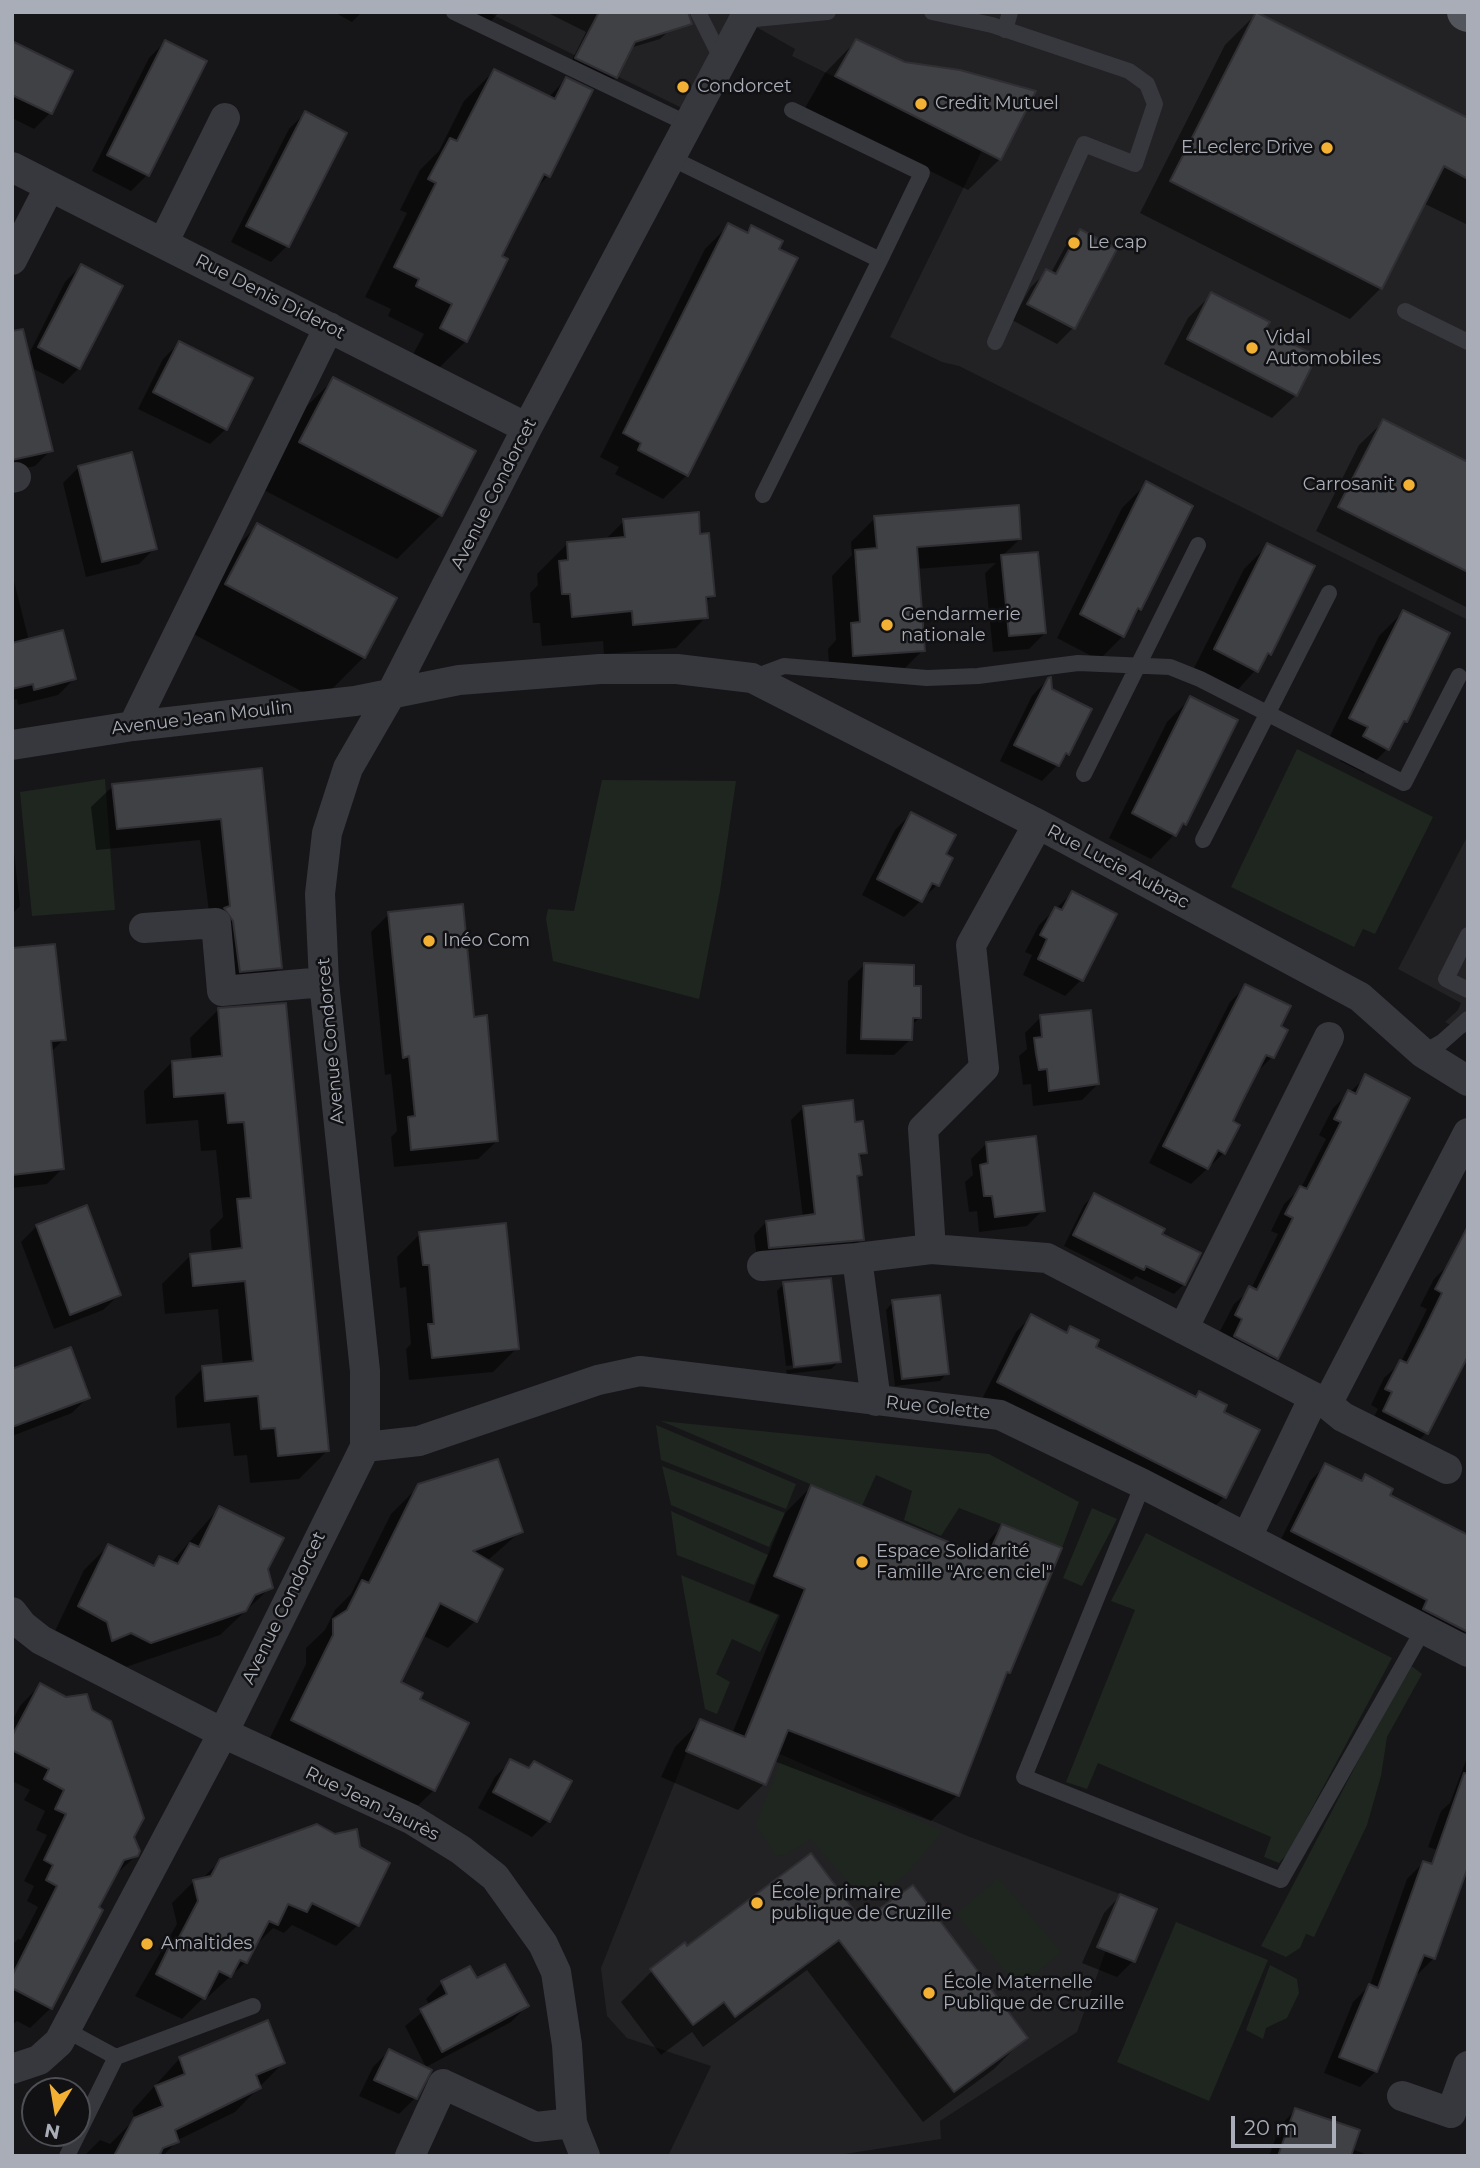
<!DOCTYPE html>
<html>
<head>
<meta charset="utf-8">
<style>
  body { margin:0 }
  #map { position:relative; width:1480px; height:2168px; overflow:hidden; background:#161618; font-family:Montserrat,sans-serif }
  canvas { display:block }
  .frame { position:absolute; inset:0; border:14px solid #a8adb8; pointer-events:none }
  .north { position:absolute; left:21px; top:2077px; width:70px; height:70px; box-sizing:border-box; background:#111113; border:2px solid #4d4f55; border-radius:50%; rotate:191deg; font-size:19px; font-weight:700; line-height:28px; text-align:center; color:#a8adb8 }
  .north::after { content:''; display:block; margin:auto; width:24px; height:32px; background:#f2b134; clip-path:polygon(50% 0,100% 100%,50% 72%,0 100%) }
  .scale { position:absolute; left:1231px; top:2116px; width:105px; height:32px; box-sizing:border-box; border:4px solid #a8adb8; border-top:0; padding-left:9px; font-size:21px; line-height:24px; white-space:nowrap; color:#a8adb8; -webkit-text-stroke:5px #111113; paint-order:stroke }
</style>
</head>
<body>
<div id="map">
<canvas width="1480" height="2168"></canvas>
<div class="frame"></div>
<div class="north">N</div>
<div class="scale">20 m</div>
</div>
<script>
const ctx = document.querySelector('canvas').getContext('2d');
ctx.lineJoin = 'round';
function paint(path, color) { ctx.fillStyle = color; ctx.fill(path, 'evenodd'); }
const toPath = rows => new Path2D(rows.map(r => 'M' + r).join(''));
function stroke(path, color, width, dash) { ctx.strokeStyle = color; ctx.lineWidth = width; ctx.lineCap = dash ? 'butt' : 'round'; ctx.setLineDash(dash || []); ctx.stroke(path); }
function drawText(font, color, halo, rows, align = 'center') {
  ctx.font = font + ' Montserrat,sans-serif'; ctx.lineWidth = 5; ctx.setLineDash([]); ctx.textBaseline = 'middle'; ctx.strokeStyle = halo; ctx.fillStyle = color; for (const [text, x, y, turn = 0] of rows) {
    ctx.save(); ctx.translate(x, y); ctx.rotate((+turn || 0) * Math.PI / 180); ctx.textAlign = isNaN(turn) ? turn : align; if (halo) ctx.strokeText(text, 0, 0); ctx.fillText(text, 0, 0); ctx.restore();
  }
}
const built = toPath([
  [487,12,1468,12,1468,620,959,366,942,362,890,337,982,150,792,56,795,49,744,20,694,114],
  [1468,835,1468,1035,1445,1022,1458,1010,1461,1003,1398,969],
  [700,1719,965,1835,1120,1894,1106,1950,1077,2032,940,2121,941,2139,832,2156,668,2156,711,2066,627,2038,607,2016,601,1968]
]);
const green = toPath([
  [1297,749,1433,817,1375,934,1363,929,1354,947,1231,887],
  [105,779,115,910,32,916,20,792],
  [602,780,736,781,720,891,699,999,553,961,546,919,548,909,574,911],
  [661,1421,989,1454,1079,1502,1062,1548,959,1508,941,1536,904,1520,912,1491,876,1475,862,1506],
  [656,1425,796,1484,786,1509,661,1460],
  [662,1466,785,1513,769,1547,671,1505],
  [1092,1508,1117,1519,1082,1586,1063,1578],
  [671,1511,768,1555,754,1585,677,1555],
  [1146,1533,1392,1658,1288,1853,1279,1863,1264,1857,1271,1837,1098,1763,1087,1789,1066,1782,1135,1610,1111,1601],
  [681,1575,778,1615,760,1652,732,1639,716,1674,730,1682,717,1714,705,1709],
  [1409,1664,1422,1674,1387,1737,1381,1776,1367,1825,1314,1937,1306,1934,1300,1948,1286,1957,1261,1946],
  [781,1760,943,1831,905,1875,879,1894,854,1889,811,1839,787,1854,776,1856,756,1825],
  [998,1878,1061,1952,1019,1987,956,1914],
  [1176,1922,1268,1960,1209,2101,1117,2062],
  [1270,1965,1297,1979,1299,1993,1287,2018,1266,2028,1263,2039,1246,2030]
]);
const shadow = toPath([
  [334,12,362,12,352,22],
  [460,12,499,12,487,26],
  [546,12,663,12,670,30,660,39,630,48,616,77,607,86,568,68,586,32],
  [1256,14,1468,131,1468,225,1423,203,1381,288,1350,319,1140,213,1225,45],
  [856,41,1000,159,968,190,805,108,825,73],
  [165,42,147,175,131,191,92,171,149,58],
  [12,44,50,113,34,129,12,118],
  [494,71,548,98,566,79,548,176,534,190,513,229,466,341,436,371,411,358,424,334,388,316,391,309,365,297,407,213,400,210,420,170,439,151,464,101],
  [305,113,345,133,287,246,271,262,231,242,289,129],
  [729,225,745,233,751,227,687,475,663,499,615,474,619,467,600,457,705,249],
  [1080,231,1073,328,1057,344,1012,320,1031,287,1047,271,1051,273,1065,247],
  [81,266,79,368,63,384,24,364,65,282],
  [1212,294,1263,331,1296,395,1272,418,1164,364,1188,318],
  [179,343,226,429,210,444,138,409,163,359],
  [334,379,441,515,397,559,256,486,290,423],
  [12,380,51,450,35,466,12,471],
  [1383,422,1468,464,1468,608,1316,531,1359,445],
  [79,467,155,548,139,564,86,577,63,483],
  [1146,484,1140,609,1123,636,1099,660,1057,638,1122,508],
  [875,518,1020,539,1001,557,1045,633,1029,649,993,652,985,573,996,563,916,569,923,650,899,674,830,679,828,649,836,640,832,576,852,555,851,542],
  [624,521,699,536,713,595,705,603,706,617,676,648,604,654,603,641,542,646,540,623,533,623,530,593,538,585,537,574,567,544,604,541],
  [258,525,364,657,320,701,182,628,213,570],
  [1268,545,1270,654,1233,695,1191,674,1244,569],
  [12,573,29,641,74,679,58,695,18,705,17,699,12,700],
  [1403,612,1405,721,1387,749,1364,773,1340,761,1345,751,1327,742,1379,636],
  [1048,679,1068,754,1042,781,1000,761,1032,696],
  [1191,698,1185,823,1151,859,1109,838,1167,722],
  [261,770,280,967,259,989,219,992,200,840,96,850,91,807,113,786],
  [911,814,944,854,951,858,937,885,904,917,862,895,895,830],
  [14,852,20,906,12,914,12,853],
  [1072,893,1115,915,1081,980,1065,996,1023,975,1032,955,1025,952,1039,925],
  [389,914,473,1019,497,1141,478,1159,394,1167,391,1137,397,1131,391,1074,385,1075,371,932],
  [12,950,64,1039,50,1053,63,1168,47,1184,12,1188],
  [864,965,912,988,919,1018,911,1026,911,1039,894,1055,846,1054,848,981],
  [1246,986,1279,1027,1272,1057,1256,1073,1231,1122,1224,1153,1191,1184,1149,1163,1230,1002],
  [219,1009,327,1451,299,1479,250,1483,247,1455,234,1456,230,1423,177,1428,175,1397,203,1368,223,1366,218,1309,165,1314,162,1284,191,1255,212,1253,210,1230,223,1217,216,1150,201,1151,198,1120,146,1124,144,1091,172,1062,192,1060,190,1038],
  [1041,1017,1098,1084,1082,1100,1033,1106,1031,1084,1023,1085,1019,1056,1027,1049,1025,1033],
  [1366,1077,1277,1358,1261,1374,1219,1352,1227,1335,1220,1331,1234,1304,1251,1289,1278,1234,1271,1231,1284,1204,1301,1188,1326,1139,1319,1135,1333,1108],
  [803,1108,854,1124,866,1152,858,1159,860,1174,855,1179,862,1239,850,1251,757,1259,754,1235,766,1222,803,1218,791,1120],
  [987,1143,1043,1210,1027,1226,979,1232,977,1211,969,1212,965,1182,973,1175,971,1159],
  [1094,1195,1159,1235,1184,1284,1174,1294,1136,1276,1132,1280,1064,1246,1084,1205],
  [37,1226,119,1295,103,1310,54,1329,21,1242],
  [420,1234,517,1348,493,1372,409,1380,406,1349,411,1344,406,1287,400,1288,397,1257],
  [1450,1263,1468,1351,1426,1433,1410,1449,1368,1428,1378,1409,1371,1405,1384,1378,1401,1362,1427,1309,1420,1306,1434,1279],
  [784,1283,839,1361,831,1369,787,1374,786,1370,833,1365,833,1361,786,1366,777,1291],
  [893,1302,947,1373,940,1381,895,1386,886,1310],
  [1032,1316,1065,1334,1071,1328,1093,1347,1194,1398,1199,1393,1222,1412,1224,1497,1208,1513,982,1399,1016,1332],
  [12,1371,88,1397,72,1413,12,1436],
  [1326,1465,1360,1482,1365,1476,1387,1496,1464,1535,1468,1527,1468,1629,1451,1647,1277,1547,1310,1481],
  [419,1486,521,1531,487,1561,475,1621,448,1648,422,1635,399,1683,418,1699,434,1790,406,1817,265,1748,306,1664,306,1648,325,1630,335,1610,351,1594,391,1514],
  [811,1487,975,1555,1002,1526,1008,1672,1003,1677,957,1795,931,1821,774,1761,764,1784,738,1810,661,1777,675,1747,701,1721,732,1734,780,1615,749,1602,785,1513],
  [219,1508,266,1569,271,1587,220,1635,126,1667,106,1656,88,1663,55,1631,84,1570,108,1546,151,1566,160,1558,171,1563],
  [40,1685,132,1837,137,1855,113,1877,51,2008,30,2028,17,2021,12,2025,12,1945,18,1939,21,1940,38,1907,27,1901,34,1886,24,1881,47,1835,36,1830,45,1811,24,1800,30,1790,12,1781,12,1721,20,1706],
  [1468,1755,1468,1853,1459,1857,1428,1847,1441,1811,1450,1803],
  [511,1761,569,1782,548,1821,532,1837,478,1808,495,1777],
  [317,1826,358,1925,336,1946,292,1925,284,1933,273,1928,255,1946,246,1962,208,1997,205,1996,182,2019,135,1996,177,1924,172,1903,194,1881,201,1880,221,1860],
  [1423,1863,1434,1958,1418,1974,1415,1973,1376,2071,1360,2087,1324,2073,1353,2002,1370,1985,1407,1879],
  [1120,1896,1155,1910,1133,1961,1117,1977,1082,1963,1104,1913],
  [862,1924,1025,2038,994,2069,923,2122,807,1970,703,2047,692,2032,661,2055,621,2002,652,1971,687,1948],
  [476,1980,527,2006,511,2022,426,2067,405,2026,430,2006,426,1999,442,1983],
  [389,2051,430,2070,415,2098,399,2114,359,2096,373,2067],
  [180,2058,283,2063,235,2112,178,2140,163,2156,84,2156,100,2140,110,2144,135,2119,132,2111],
  [1295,2110,1352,2149,1370,2156,1269,2156,1280,2126]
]);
const building = toPath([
  [599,12,688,12,692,24,635,42,617,78,575,58,599,12],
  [1256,12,1468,118,1468,179,1444,166,1382,289,1170,181,1256,12],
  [856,39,905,62,960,70,1036,91,1001,160,835,76,856,39],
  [165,40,207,61,149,176,107,155,165,40],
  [12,41,73,71,52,114,12,95,12,41],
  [494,69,555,99,566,77,593,90,550,177,544,174,515,230,502,256,508,259,467,342,440,328,452,304,416,286,419,279,394,267,436,183,428,179,450,138,457,141,494,69],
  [305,111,347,133,289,247,246,226,305,111],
  [728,223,748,233,751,225,783,241,779,249,798,258,688,476,638,450,641,443,623,433,728,223],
  [1080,229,1117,249,1075,329,1027,304,1046,269,1056,274,1080,229],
  [81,264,123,286,80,369,38,347,81,264],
  [1211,292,1270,322,1265,330,1317,356,1297,396,1187,339,1211,292],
  [23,329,53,451,12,460,12,331,23,329],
  [179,341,253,378,227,430,153,392,179,341],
  [333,377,476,451,442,516,299,442,333,377],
  [1383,419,1468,462,1468,572,1338,507,1383,419],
  [132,452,157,549,102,562,78,466,132,452],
  [1146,481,1193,506,1141,610,1138,608,1124,637,1080,614,1146,481],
  [1019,505,1021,539,917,547,925,651,853,656,851,623,860,622,855,550,877,548,874,516,1019,505],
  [699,512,700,534,709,533,715,596,706,597,708,618,633,625,632,611,572,617,570,594,562,594,559,561,568,560,567,542,625,537,623,519,699,512],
  [257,523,397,598,365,658,225,584,257,523],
  [1267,543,1315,566,1271,655,1268,653,1258,672,1214,649,1267,543],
  [1038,552,1046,633,1009,636,1001,555,1038,552],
  [1403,610,1450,633,1407,722,1404,721,1389,750,1363,736,1368,727,1349,718,1403,610],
  [63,630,76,679,34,690,33,684,12,689,12,643,63,630],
  [1051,677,1052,689,1092,709,1069,755,1066,753,1059,766,1014,745,1048,678,1051,677],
  [1190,696,1238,720,1186,825,1183,823,1176,836,1132,813,1190,696],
  [262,768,282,968,240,972,233,921,224,908,230,906,221,819,117,829,112,784,262,768],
  [911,812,956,835,946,854,953,858,939,886,932,883,922,902,877,879,911,812],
  [1072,891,1117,914,1083,981,1038,959,1047,939,1040,935,1055,907,1062,910,1072,891],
  [463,904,474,1017,487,1015,498,1141,411,1150,408,1117,415,1116,409,1056,403,1058,388,912,463,904],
  [55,944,66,1040,51,1041,64,1169,12,1175,12,948,55,944],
  [864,963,914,965,914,986,921,986,921,1018,913,1018,912,1040,861,1039,864,963],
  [1245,984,1291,1006,1281,1026,1288,1030,1274,1058,1266,1055,1242,1102,1233,1121,1240,1125,1225,1154,1218,1150,1208,1169,1163,1146,1245,984],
  [286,1003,329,1451,278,1456,275,1428,261,1429,258,1396,205,1401,202,1366,253,1361,245,1281,193,1286,190,1254,242,1248,237,1199,251,1198,244,1122,228,1123,225,1093,174,1097,172,1061,222,1056,218,1008,286,1003],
  [1091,1010,1099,1084,1049,1091,1047,1069,1039,1070,1036,1054,1034,1038,1042,1037,1040,1015,1091,1010],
  [1365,1074,1410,1098,1278,1359,1234,1336,1242,1319,1235,1315,1249,1286,1257,1290,1293,1218,1285,1214,1300,1186,1307,1189,1341,1122,1334,1119,1348,1090,1356,1094,1365,1074],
  [853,1100,855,1122,863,1121,867,1153,859,1154,862,1175,857,1176,864,1240,769,1248,766,1221,815,1214,803,1106,853,1100],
  [1036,1136,1045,1211,995,1217,992,1196,984,1196,980,1165,988,1163,986,1142,1036,1136],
  [1094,1193,1165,1229,1162,1234,1201,1253,1185,1285,1146,1266,1144,1270,1073,1235,1094,1193],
  [87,1205,121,1295,70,1315,36,1225,87,1205],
  [506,1223,519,1349,432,1358,428,1324,434,1324,429,1265,423,1265,419,1232,506,1223],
  [1468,1226,1468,1356,1428,1434,1383,1411,1392,1392,1385,1389,1400,1360,1407,1363,1425,1328,1442,1293,1435,1289,1468,1226],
  [831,1278,841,1362,794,1367,783,1282,831,1278],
  [940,1295,949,1374,902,1379,892,1300,940,1295],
  [1031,1314,1067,1333,1070,1326,1099,1340,1096,1347,1196,1397,1199,1391,1227,1405,1224,1412,1260,1430,1226,1498,997,1382,1031,1314],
  [71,1347,90,1398,12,1427,12,1369,71,1347],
  [498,1459,523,1532,473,1551,503,1569,477,1622,440,1603,401,1682,423,1693,420,1699,469,1723,435,1791,291,1720,333,1635,333,1619,347,1610,362,1580,369,1583,418,1484,498,1459],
  [1325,1463,1362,1481,1365,1474,1393,1489,1390,1495,1468,1535,1468,1632,1423,1609,1427,1600,1291,1531,1325,1463],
  [811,1485,987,1558,1002,1524,1062,1548,1010,1673,1007,1672,959,1796,788,1730,766,1785,686,1751,700,1719,745,1737,805,1589,774,1576,811,1485],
  [219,1506,284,1538,268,1569,273,1588,255,1595,246,1611,151,1643,131,1633,112,1641,107,1622,78,1606,108,1544,154,1566,159,1556,178,1564,190,1543,199,1547,219,1506],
  [40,1683,66,1697,87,1694,92,1710,111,1721,144,1818,134,1837,140,1851,138,1856,124,1860,99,1907,103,1910,52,2009,12,1988,12,1976,57,1886,46,1880,53,1865,44,1860,66,1814,55,1809,64,1790,44,1779,49,1769,12,1750,12,1736,40,1683],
  [510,1759,529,1768,534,1761,572,1781,550,1822,493,1792,510,1759],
  [1464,1773,1468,1774,1468,1867,1435,1959,1424,1955,1377,2072,1339,2057,1369,1984,1378,1988,1423,1861,1432,1864,1464,1773],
  [317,1824,335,1834,357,1829,360,1847,390,1863,359,1926,312,1903,307,1912,288,1904,278,1925,269,1921,247,1963,240,1960,231,1977,219,1971,205,1999,156,1974,169,1947,173,1949,198,1901,193,1880,211,1876,220,1859,317,1824],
  [811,1853,862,1921,913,1885,1028,2038,954,2092,839,1940,735,2017,724,2002,693,2025,650,1969,685,1942,687,1946,811,1853],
  [1120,1894,1157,1909,1135,1962,1097,1947,1120,1894],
  [505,1964,529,2006,442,2052,420,2009,447,1994,441,1981,470,1966,477,1978,505,1964],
  [268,2020,285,2063,256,2075,261,2088,175,2130,179,2142,163,2148,159,2156,114,2156,134,2118,163,2106,155,2086,185,2074,179,2057,268,2020],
  [389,2049,432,2070,417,2099,374,2080,389,2049],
  [1295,2108,1360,2130,1351,2156,1278,2156,1295,2108]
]);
const lane = toPath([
  [454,12,688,124],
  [698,12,722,60],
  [932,12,992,25,1129,71,1147,84,1155,104,1135,164,1084,144,995,342],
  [744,20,828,12],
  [1005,30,1010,12],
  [671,158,880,260,922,173,792,110],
  [1405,311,1468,342],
  [763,495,880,260],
  [752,678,784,666,927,678,978,676,1078,663,1170,667,1200,679,1404,783,1459,676],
  [1084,774,1198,545],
  [1203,840,1329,593],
  [1468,935,1446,979,1468,990],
  [1423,1053,1442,1042,1468,1019],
  [1143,1484,1024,1777,1281,1880,1423,1630],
  [66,2030,116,2057,67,2156],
  [116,2057,253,2006]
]);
const street = toPath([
  [12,167,527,428],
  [163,243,225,118],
  [12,260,50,186],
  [12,478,16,477],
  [133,726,329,327],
  [12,745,133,726,355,701,459,680,600,669,677,669,752,678,1038,824,1360,997,1423,1053,1468,1081],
  [1038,824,971,945,984,1068,923,1129,931,1249,1047,1258,1327,1404,1468,1133],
  [144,928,216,923,222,991,324,982],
  [762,1266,857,1258],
  [1183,1329,1329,1037],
  [876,1401,857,1258,931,1249],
  [1327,1404,1343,1417,1447,1469],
  [365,1447,419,1441,598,1380,640,1371,1000,1415,1143,1484,1468,1652],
  [1247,1537,1314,1397],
  [12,1612,22,1625,41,1640,223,1733,411,1819,461,1850,495,1877,543,1944,556,1972,567,2045,572,2123,585,2156],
  [12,2069,39,2060,59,2042,223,1733,365,1447,365,1371,324,982,320,894,327,833,348,768,392,692,527,428,748,12],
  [1402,2096,1451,2113,1468,2066],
  [410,2156,443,2084,536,2127,572,2123]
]);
const primary = toPath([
  [1466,12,1468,13]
]);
const markers = [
  [683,87,7,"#f2b134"],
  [921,104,7,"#f2b134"],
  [1327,148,7,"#f2b134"],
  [1074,243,7,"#f2b134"],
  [1252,348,7,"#f2b134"],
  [1409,485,7,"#f2b134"],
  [887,625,7,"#f2b134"],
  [429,941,7,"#f2b134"],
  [862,1562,7,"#f2b134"],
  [757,1903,7,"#f2b134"],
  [147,1944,7,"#f2b134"],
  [929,1993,7,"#f2b134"]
];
const poiNames = [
  ["Condorcet",697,87],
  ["Credit Mutuel",935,104],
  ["E.Leclerc Drive",1313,148,"right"],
  ["Le cap",1088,243],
  ["Vidal",1266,338],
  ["Automobiles",1266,359],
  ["Carrosanit",1395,485,"right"],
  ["Gendarmerie",901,615],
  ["nationale",901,636],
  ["Inéo Com",443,941],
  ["Espace Solidarité",876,1552],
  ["Famille \"Arc en ciel\"",876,1573],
  ["École primaire",771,1893],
  ["publique de Cruzille",771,1914],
  ["Amaltides",161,1944],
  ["École Maternelle",943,1983],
  ["Publique de Cruzille",943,2004]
];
const streetNames = [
  ["Rue Denis Diderot",270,297,27],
  ["Avenue Condorcet",494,494,-63],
  ["Avenue Jean Moulin",202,718,-7],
  ["Rue Lucie Aubrac",1118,867,28],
  ["Avenue Condorcet",331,1041,-95],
  ["Rue Colette",938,1408,6],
  ["Avenue Condorcet",284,1608,-64],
  ["Rue Jean Jaurès",372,1804,26]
];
paint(built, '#222225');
paint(green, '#1e261f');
paint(shadow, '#0007');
paint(building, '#404145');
stroke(building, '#303034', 2);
stroke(lane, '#37383d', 16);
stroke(street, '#37383d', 30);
stroke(primary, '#53555c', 38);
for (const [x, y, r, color] of markers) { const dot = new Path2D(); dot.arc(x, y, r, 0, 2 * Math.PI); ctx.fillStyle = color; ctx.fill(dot); stroke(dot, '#111113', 2.5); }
drawText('18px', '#a8adb8', '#111113', poiNames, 'left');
drawText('18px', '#a8adb8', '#111113', streetNames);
</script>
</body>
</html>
